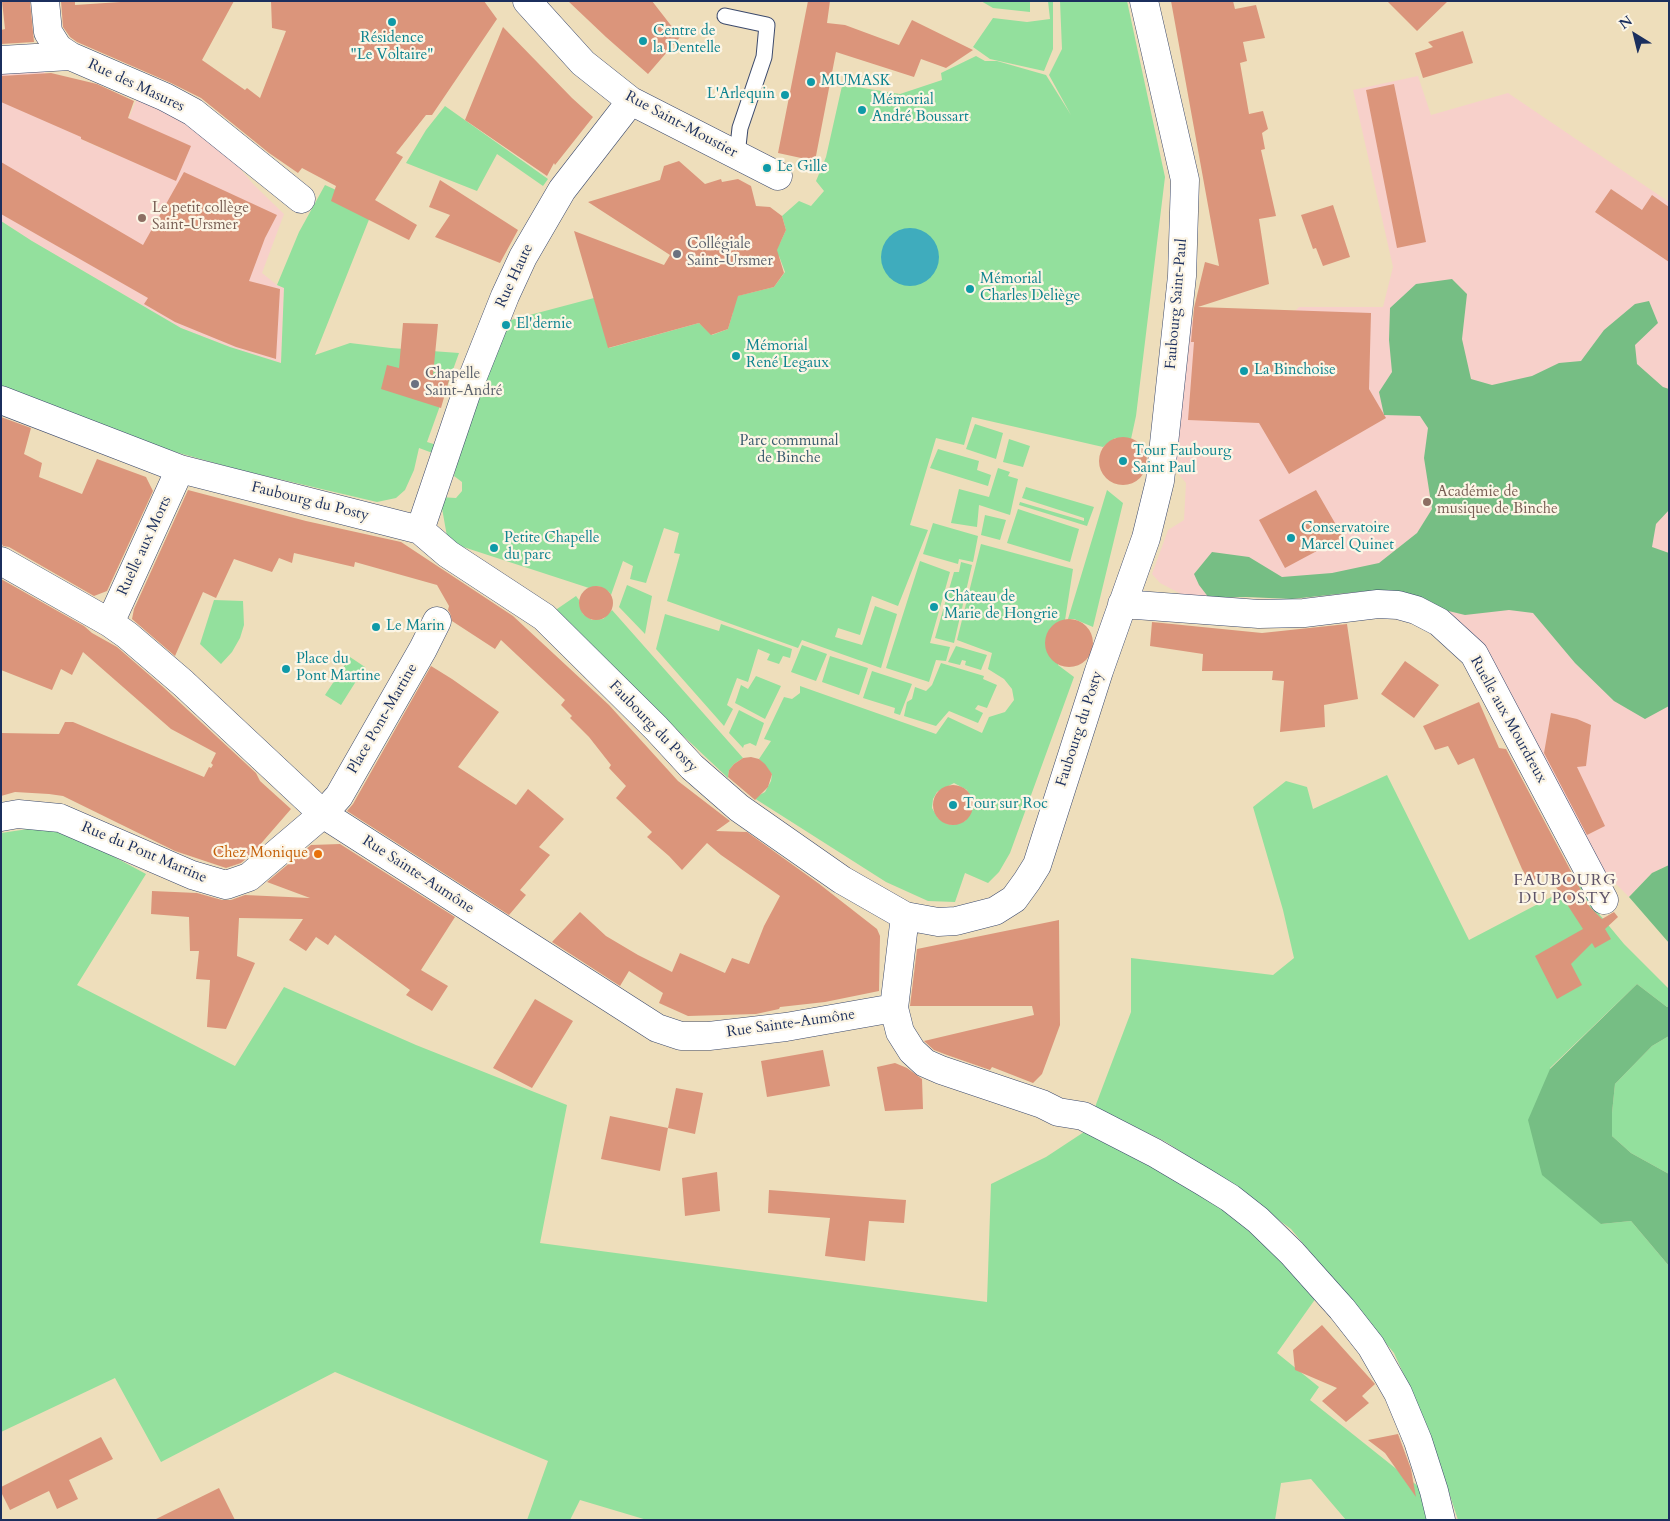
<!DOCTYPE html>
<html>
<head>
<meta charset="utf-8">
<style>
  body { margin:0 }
  #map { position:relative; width:1670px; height:1521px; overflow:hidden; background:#eedebb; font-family:Cardo,serif }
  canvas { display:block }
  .frame { position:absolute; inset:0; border:2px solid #1b2f5e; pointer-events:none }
  .north { position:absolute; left:1610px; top:10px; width:50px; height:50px; -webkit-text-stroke:4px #fcf5e5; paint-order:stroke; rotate:324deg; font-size:14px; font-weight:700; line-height:20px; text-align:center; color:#1b2f5e }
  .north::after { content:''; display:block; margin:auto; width:18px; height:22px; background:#1b2f5e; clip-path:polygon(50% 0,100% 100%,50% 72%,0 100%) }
</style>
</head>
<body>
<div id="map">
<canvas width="1670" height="1521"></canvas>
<div class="frame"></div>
<div class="north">N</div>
</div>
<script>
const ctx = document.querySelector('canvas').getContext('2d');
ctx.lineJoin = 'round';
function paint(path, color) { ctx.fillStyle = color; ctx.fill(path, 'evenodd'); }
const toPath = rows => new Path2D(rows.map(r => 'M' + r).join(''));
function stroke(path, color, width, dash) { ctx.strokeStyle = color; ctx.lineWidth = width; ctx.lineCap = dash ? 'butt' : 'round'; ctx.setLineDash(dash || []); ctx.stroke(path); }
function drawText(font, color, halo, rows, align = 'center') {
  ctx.font = font + ' Cardo,serif'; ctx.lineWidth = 4.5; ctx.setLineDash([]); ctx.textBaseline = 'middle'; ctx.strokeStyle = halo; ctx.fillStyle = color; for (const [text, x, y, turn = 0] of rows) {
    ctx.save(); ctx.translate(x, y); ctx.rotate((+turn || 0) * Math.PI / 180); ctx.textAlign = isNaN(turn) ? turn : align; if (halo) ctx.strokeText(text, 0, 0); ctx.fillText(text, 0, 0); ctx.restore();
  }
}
const built = toPath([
  [1,68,45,71,47,118,84,117,81,139,114,154,138,96,153,100,218,143,254,185,284,214,262,273,277,285,284,288,281,363,230,347,181,328,32,241,1,221],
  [1418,76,1431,115,1508,93,1669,202,1669,865,1652,873,1629,897,1600,868,1571,820,1526,722,1490,656,1426,604,1366,591,1292,599,1246,597,1210,598,1183,595,1160,583,1152,574,1168,530,1184,520,1186,483,1176,471,1188,320,1258,332,1277,329,1299,307,1383,307,1393,267,1353,90]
]);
const green = toPath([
  [981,1,1030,1,1030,12,993,8],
  [1048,1,1053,1,1053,49,1044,71,990,59,973,47,993,18,1027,22,1050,19],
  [1060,1,1127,1,1165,177,1136,416,1131,439,1127,438,1115,438,1103,447,972,417,964,445,936,438,910,525,928,530,898,606,872,596,860,635,838,628,835,637,862,645,875,606,897,614,881,668,802,640,798,648,667,601,680,554,674,553,679,533,664,528,646,583,630,579,633,566,623,561,611,595,609,592,599,586,589,588,448,542,440,497,456,498,462,491,462,482,454,476,457,462,419,448,414,470,405,490,396,498,377,502,236,469,154,446,1,387,1,221,32,241,181,328,230,347,281,363,284,288,277,285,299,232,325,185,374,207,315,355,350,343,391,348,459,353,427,442,460,452,507,321,594,298,609,348,699,323,712,335,728,329,733,312,729,298,774,287,785,272,779,256,769,253,769,251,780,243,786,230,782,216,799,201,811,206,824,191,816,181,826,157,844,77,863,88,900,94,942,80,941,73,976,56,985,61,997,61,1046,75,1071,115,1049,75,1062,49],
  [445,106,548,179,543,186,497,154,477,191,406,163,426,130],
  [975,424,1003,433,996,459,966,449],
  [1009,439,1030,446,1023,467,1003,462],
  [938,449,979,461,977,470,991,475,988,486,930,468],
  [998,468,1010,472,1008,476,1018,479,1010,515,979,505,977,527,951,523,959,489,989,497],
  [1026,487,1094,507,1087,526,1019,505,1020,502,1084,521,1084,518,1022,498],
  [1107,490,1123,503,1093,627,1074,619,1068,619],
  [1018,509,1079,529,1070,562,1007,543],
  [985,515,1006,520,1000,540,981,535],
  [933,523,978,536,973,562,959,559,958,564,923,554],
  [981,544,1073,569,1058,665,1074,677,1010,853,999,872,988,883,965,873,955,902,928,901,886,882,754,798,765,792,771,781,772,774,759,759,771,741,764,739,784,697,792,699,800,693,800,686,936,734,948,717,982,733,989,717,1005,712,1014,700,1012,689,1004,679,988,669,992,653,957,640],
  [954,783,967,790,973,802,973,808,965,821,953,825,947,824,938,818,932,808,933,799,937,792],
  [920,561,950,572,930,643,950,647,946,661,936,660,929,682,886,668],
  [961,562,972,565,954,643,935,638,954,572,959,572],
  [627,585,652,596,645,634,619,607],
  [576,596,579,600,580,607,583,614,592,620,603,619,612,610,743,758,734,764,729,770,728,778,555,615,557,609],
  [214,600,243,601,244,625,240,638,232,652,221,664,200,644],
  [665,614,719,631,721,624,792,649,790,658,783,656,779,664,767,660,770,654,758,649,748,682,737,678,727,705,733,709,724,726,656,649],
  [802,645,827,654,816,681,791,672],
  [956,646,987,655,981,670,965,665,966,661,962,660,960,665,948,662],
  [830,656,868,668,859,695,822,682],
  [350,657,365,667,341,705,325,695],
  [941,663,984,676,983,679,997,685,987,708,978,705,975,709,983,713,978,723,949,711,936,726,904,716,907,702,912,699,915,687,926,691,932,685],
  [872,671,912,684,900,715,894,713,895,708,863,698],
  [756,676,781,686,765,719,735,703,741,685,748,689],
  [739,710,764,723,756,746,750,743,744,745,743,748,729,733],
  [1387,775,1469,940,1582,881,1595,909,1624,944,1669,989,1669,1006,1667,1007,1637,984,1550,1068,1601,1224,1631,1221,1669,1266,1669,1520,1458,1520,1428,1428,1394,1353,1291,1229,1223,1179,1166,1142,1095,1107,1131,1012,1131,958,1273,975,1294,958,1283,910,1253,807,1286,781,1307,787,1313,809],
  [55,825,146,874,77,985,235,1066,284,987,416,1045,567,1105,540,1243,987,1302,991,1184,1046,1157,1084,1132,1216,1200,1260,1238,1316,1298,1277,1353,1319,1387,1310,1400,1424,1491,1427,1520,1346,1520,1311,1479,1281,1483,1275,1520,647,1520,580,1500,570,1520,527,1520,548,1461,335,1372,161,1462,115,1378,1,1432,1,833],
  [1669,1036,1669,1174,1631,1153,1612,1136,1612,1113,1615,1084,1652,1046]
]);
const forest = toPath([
  [1452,279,1467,294,1462,339,1471,379,1492,385,1532,376,1559,363,1581,361,1604,330,1635,304,1649,301,1658,323,1635,345,1637,364,1663,387,1669,389,1669,510,1656,524,1652,547,1669,553,1669,706,1645,719,1614,701,1575,663,1533,613,1509,610,1465,615,1366,591,1292,599,1246,597,1209,598,1199,585,1194,574,1212,552,1249,557,1282,577,1332,573,1379,563,1417,533,1432,509,1424,458,1428,428,1420,416,1384,415,1379,392,1392,372,1389,340,1390,308,1416,284],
  [1669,865,1669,943,1629,897,1652,873],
  [1637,984,1667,1007,1669,1006,1669,1036,1652,1046,1615,1084,1612,1113,1612,1136,1631,1153,1669,1174,1669,1266,1631,1221,1601,1224,1542,1175,1528,1120,1550,1069]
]);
const water = toPath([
  '881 257a29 29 0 1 1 58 0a29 29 0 1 1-58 0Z'
]);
const building = toPath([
  [2,1,30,1,34,42,1,44,1,30,5,29],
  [61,1,75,1,75,5,136,1,234,1,202,60,245,90,247,88,260,98,286,31,272,28,271,1,484,1,497,19,432,115,426,115,396,153,403,157,375,200,417,225,409,240,331,201,336,186,302,168,298,173,269,153,201,98,171,83,77,42,70,37,63,27],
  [568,1,652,1,680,37,648,74,606,37],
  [808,1,830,1,827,23,845,25,899,45,912,20,973,50,946,68,921,59,914,77,836,52,815,161,778,153],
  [1171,1,1233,1,1235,9,1256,5,1265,38,1243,42,1247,61,1240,63,1249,114,1263,111,1268,129,1262,133,1265,149,1261,150,1276,216,1259,219,1269,284,1198,307,1371,313,1369,389,1386,418,1289,474,1259,423,1188,420,1194,342,1191,342,1194,308,1205,262,1219,266],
  [1387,1,1448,1,1417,31],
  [503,27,572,98,593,117,555,165,554,163,547,176,465,120],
  [1463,31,1473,63,1423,78,1415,53,1433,47,1428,42],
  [51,73,97,84,134,101,128,118,191,146,176,181,81,139,81,137,1,102,1,76],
  [1394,84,1426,242,1397,248,1366,90],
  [679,161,705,184,721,179,722,182,738,179,751,186,756,206,770,207,782,216,786,230,777,250,784,273,774,287,738,296,728,329,711,335,699,323,608,348,574,231,664,265,670,255,588,202,660,180,664,166],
  [1,162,143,245,184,172,277,215,265,238,249,281,280,289,276,359,236,347,175,322,144,304,148,298,1,214],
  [440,180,518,230,500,263,435,237,450,215,429,207],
  [1611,189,1642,210,1652,195,1669,207,1669,262,1595,212],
  [1333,205,1350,257,1323,266,1316,248,1313,249,1301,215],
  [403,323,438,324,433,375,449,380,441,408,381,389,387,365,399,368],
  [1,417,31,428,24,454,42,463,39,477,82,494,97,459,146,477,153,491,107,591,94,596,9,547,3,546,1,542],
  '1099 461a24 24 0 1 1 48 0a24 24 0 1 1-48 0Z',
  [188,490,306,521,401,542,513,616,609,705,678,781,730,821,716,831,747,832,818,883,877,929,880,936,879,991,825,1002,780,1007,779,1009,756,1014,688,1016,659,1003,663,993,629,971,620,986,552,942,580,912,606,936,638,955,672,972,680,953,725,973,732,958,749,964,764,926,780,896,721,855,707,843,682,870,669,856,647,837,652,832,616,798,626,786,609,768,611,765,589,737,570,718,572,716,561,705,565,700,501,640,495,649,452,621,450,613,448,610,449,606,437,585,355,562,354,567,294,553,292,563,279,558,272,572,234,559,216,598,203,592,175,656,132,619,134,609],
  [1316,490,1343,537,1285,568,1259,520],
  [1,579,84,626,92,633,117,647,162,686,256,773,260,781,291,809,258,847,260,847,241,863,226,868,175,851,63,796,49,794,15,792,1,796,1,733,59,734,65,722,73,722,204,777,209,767,211,768,213,765,211,763,216,753,171,729,83,652,72,675,61,669,52,690,1,670],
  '579 603a17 17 0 1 1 34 0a17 17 0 1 1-34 0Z',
  '1045 643a24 24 0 1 1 48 0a24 24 0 1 1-48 0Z',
  [1152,622,1262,633,1347,624,1358,699,1324,705,1325,727,1280,732,1284,681,1272,680,1273,671,1202,671,1203,654,1150,646],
  [1405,661,1439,685,1414,718,1381,694],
  [431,666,452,679,499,712,458,767,516,805,528,789,564,819,539,847,550,855,520,890,526,895,509,915,347,811,353,804],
  [1479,702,1499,748,1506,749,1590,907,1602,919,1614,912,1618,917,1605,929,1611,939,1595,948,1592,943,1571,964,1582,985,1557,999,1535,956,1583,929,1550,878,1547,879,1544,875,1530,882,1522,869,1474,758,1458,765,1448,746,1435,750,1423,726],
  [1551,713,1577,719,1591,725,1586,766,1577,767,1605,826,1587,835,1544,753],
  [751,757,759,759,765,764,772,774,768,787,755,800,728,777,729,770,734,764,743,758],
  '933 805a20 20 0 1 1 40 0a20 20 0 1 1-40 0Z',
  [340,844,455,917,421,970,448,986,432,1011,406,995,410,990,335,935,328,945,316,937,306,951,289,940,303,919,239,918,237,956,255,963,226,1029,207,1027,210,980,196,979,199,951,190,951,189,917,151,914,152,891,197,893,222,900,231,900,245,895,310,898,267,882,311,845],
  [1059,920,1060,1025,1042,1074,1033,1083,992,1067,990,1070,947,1055,934,1050,924,1041,1034,1015,1032,1006,910,1006,917,949],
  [535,999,573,1021,532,1088,493,1068],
  [823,1050,830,1086,767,1097,761,1061],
  [895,1063,907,1068,922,1079,923,1109,885,1111,877,1067],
  [676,1088,703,1093,695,1134,668,1128],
  [610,1116,668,1128,660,1171,601,1159],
  [717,1172,720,1211,685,1216,682,1178],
  [769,1190,906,1200,904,1223,869,1221,865,1261,825,1256,830,1218,768,1213],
  [1322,1325,1375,1384,1362,1396,1369,1403,1346,1422,1322,1401,1337,1388,1295,1370,1293,1350],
  [1398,1434,1411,1469,1416,1497,1385,1453,1368,1440],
  [101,1437,113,1459,69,1480,78,1499,57,1509,49,1491,10,1510,1,1492,1,1487],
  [219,1488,235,1520,154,1520]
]);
const lane = toPath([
  [725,16,767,25,764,57,740,128,737,155]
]);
const street = toPath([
  [45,1,48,32,58,48,70,56],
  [527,1,583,63,631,101,778,176],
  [1,60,70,56,165,97,193,112,301,199],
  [1,400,180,469,420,530,448,554,544,617,656,728,692,767,739,808,842,880,905,916,938,922,956,921,995,911,1014,899,1027,881,1037,865,1099,671,1146,538,1160,481,1182,276,1185,180,1144,1],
  [420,530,466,394,505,296,523,257,562,190,631,101],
  [1,561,110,623,127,635,183,683,323,814,657,1028,681,1036,709,1036,786,1027,894,1008],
  [1122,604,1259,614,1304,613,1378,604,1398,605,1416,610,1439,622,1474,654,1604,900],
  [110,623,180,469],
  [1,817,18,814,60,818,192,875,226,885,249,877,323,814,339,796,423,649,437,621],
  [905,916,894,1008,900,1032,912,1051,925,1063,941,1070,1042,1104,1058,1112,1083,1116,1155,1153,1204,1182,1230,1198,1258,1220,1292,1253,1342,1309,1371,1346,1398,1393,1418,1441,1434,1491,1441,1520]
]);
const markers = [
  [392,22,5,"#0f9aa8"],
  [643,41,5,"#0f9aa8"],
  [811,82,5,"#0f9aa8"],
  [785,95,5,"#0f9aa8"],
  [862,110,5,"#0f9aa8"],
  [767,168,5,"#0f9aa8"],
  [142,218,5,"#8d6e63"],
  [677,254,5,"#6b7280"],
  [970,289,5,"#0f9aa8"],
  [506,325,5,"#0f9aa8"],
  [736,356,5,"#0f9aa8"],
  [1244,371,5,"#0f9aa8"],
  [415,384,5,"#6b7280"],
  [1123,461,5,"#0f9aa8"],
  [1427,502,5,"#8d6e63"],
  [1291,538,5,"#0f9aa8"],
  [494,548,5,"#0f9aa8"],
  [934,607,5,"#0f9aa8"],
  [376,627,5,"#0f9aa8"],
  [286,669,5,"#0f9aa8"],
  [953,805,5,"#0f9aa8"],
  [318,854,5,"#e8710a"]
];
const cultureNames = [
  ["Centre de",653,32],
  ["la Dentelle",653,49],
  ["Résidence",392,39,"center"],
  ["\"Le Voltaire\"",392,56,"center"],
  ["MUMASK",821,82],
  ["L'Arlequin",775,95,"right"],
  ["Mémorial",872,101],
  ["André Boussart",872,118],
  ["Le Gille",777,168],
  ["Mémorial",980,280],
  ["Charles Deliège",980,297],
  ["El'dernie",516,325],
  ["Mémorial",746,347],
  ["René Legaux",746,364],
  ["La Binchoise",1254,371],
  ["Tour Faubourg",1133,452],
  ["Saint Paul",1133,469],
  ["Conservatoire",1301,529],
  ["Marcel Quinet",1301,546],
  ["Petite Chapelle",504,539],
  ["du parc",504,556],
  ["Château de",944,598],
  ["Marie de Hongrie",944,615],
  ["Le Marin",386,627],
  ["Place du",296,660],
  ["Pont Martine",296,677],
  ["Tour sur Roc",963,805]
];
const streetNames = [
  ["Rue des Masures",136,86,25],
  ["Rue Saint-Moustier",681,125,28],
  ["Rue Haute",515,276,-65],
  ["Faubourg Saint-Paul",1177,304,-85],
  ["Faubourg du Posty",310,502,14],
  ["Ruelle aux Morts",145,546,-65],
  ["Place Pont-Martine",383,719,-60],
  ["Ruelle aux Mourdreux",1508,720,61],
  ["Faubourg du Posty",653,727,46],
  ["Faubourg du Posty",1080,729,-72],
  ["Rue du Pont Martine",144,853,23],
  ["Rue Sainte-Aumône",418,875,33],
  ["Rue Sainte-Aumône",791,1024,-8]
];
const educationNames = [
  ["Le petit collège",152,209],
  ["Saint-Ursmer",152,226],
  ["Académie de",1437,493],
  ["musique de Binche",1437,510]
];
const worshipNames = [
  ["Collégiale",687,245],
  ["Saint-Ursmer",687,262],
  ["Chapelle",425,375],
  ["Saint-André",425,392]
];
const parkNames = [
  ["Parc communal",789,442],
  ["de Binche",789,459]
];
const foodNames = [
  ["Chez Monique",308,854]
];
const neighbourhoodNames = [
  ["FAUBOURG",1565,881],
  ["DU POSTY",1565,899]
];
paint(built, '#f7d0ca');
paint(green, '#93e09d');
paint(forest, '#76be84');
paint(water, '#3facbd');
paint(building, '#db957b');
stroke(lane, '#3b496c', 17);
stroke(street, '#3b496c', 29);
stroke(lane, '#fff', 15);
stroke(street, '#fff', 28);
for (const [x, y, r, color] of markers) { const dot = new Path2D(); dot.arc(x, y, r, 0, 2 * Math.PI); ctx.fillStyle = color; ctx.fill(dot); stroke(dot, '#fcf5e5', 2); }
drawText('15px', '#0d838f', '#fcf5e5', cultureNames, 'left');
drawText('15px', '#1b2f5e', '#fcf5e5', streetNames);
drawText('15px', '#785e54', '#fcf5e5', educationNames, 'left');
drawText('15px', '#5b616d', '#fcf5e5', worshipNames, 'left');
drawText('15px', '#395b6e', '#fcf5e5', parkNames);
drawText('15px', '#c56008', '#fcf5e5', foodNames, 'right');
ctx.letterSpacing = '1px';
drawText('16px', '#5e5368', '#fcf5e5', neighbourhoodNames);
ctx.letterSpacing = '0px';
</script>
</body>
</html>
